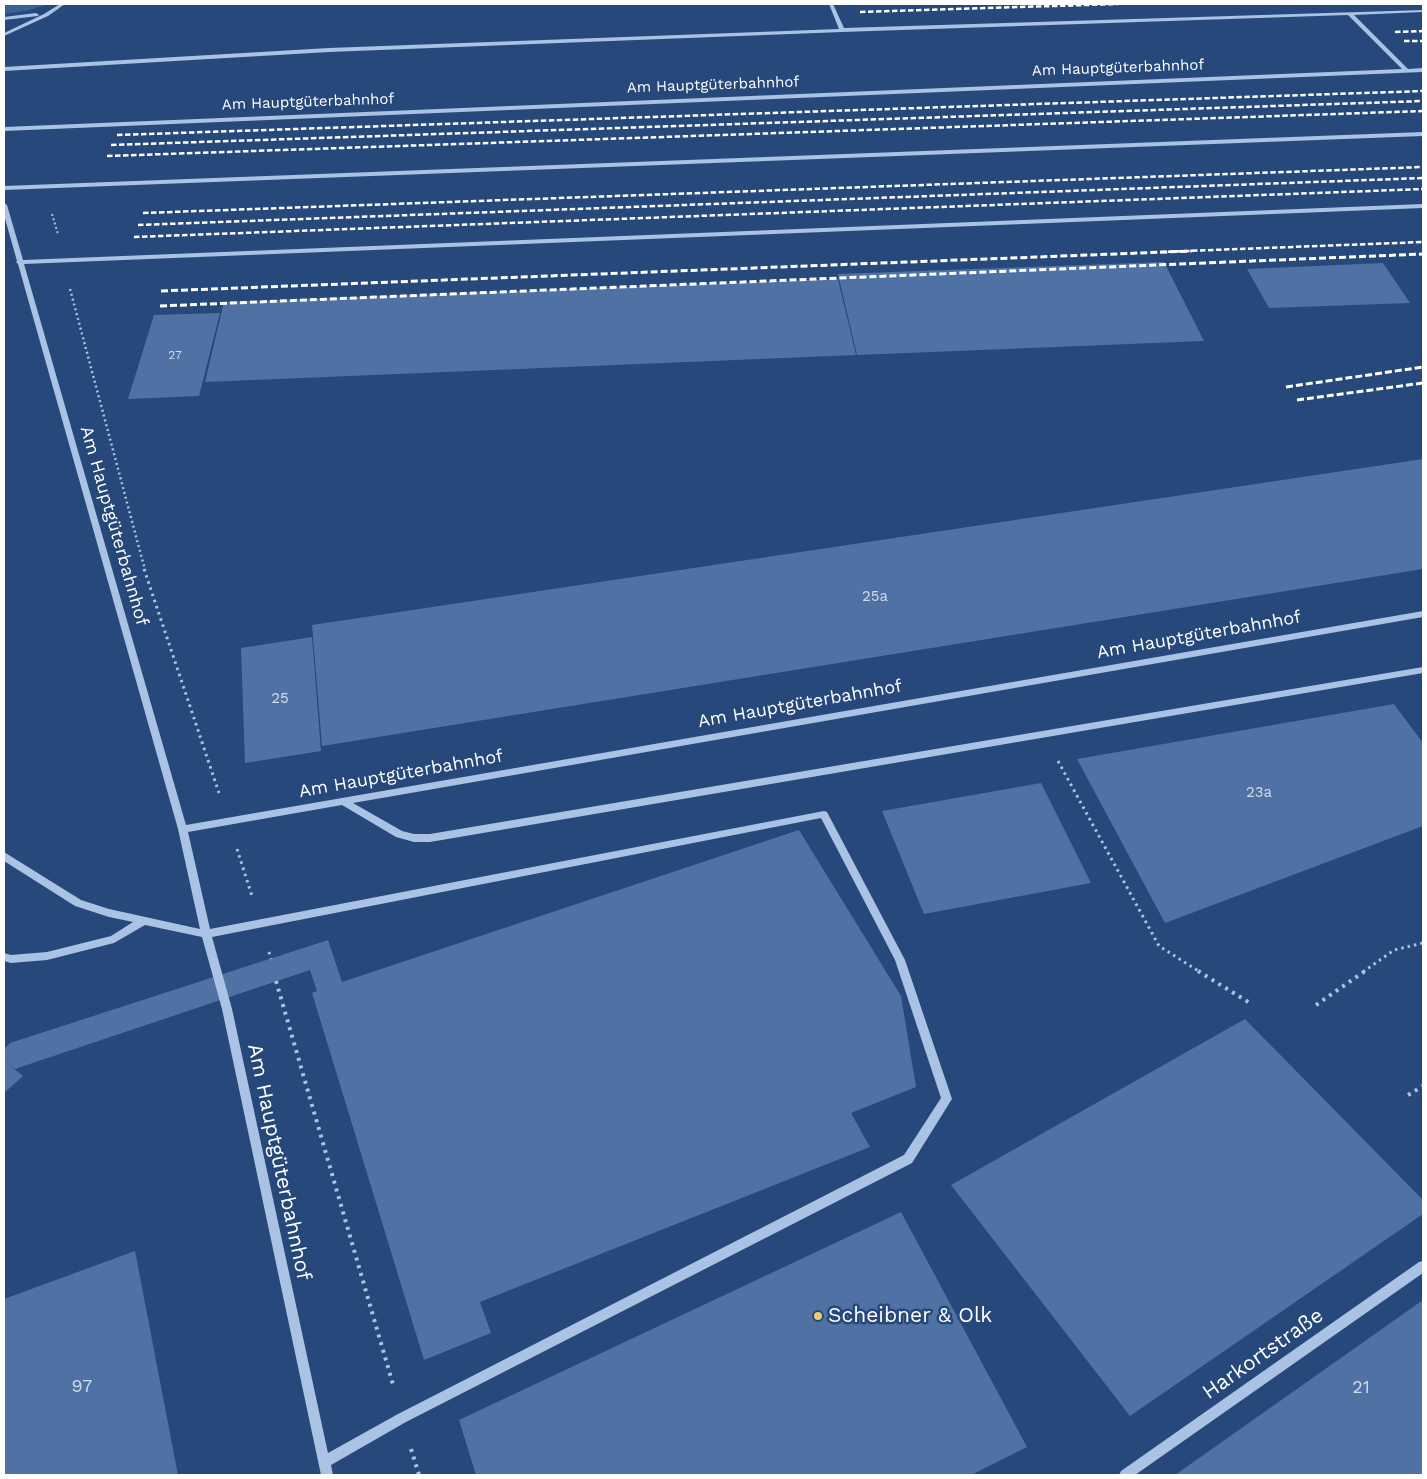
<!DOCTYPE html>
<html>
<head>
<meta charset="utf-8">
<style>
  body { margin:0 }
  #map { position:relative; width:1427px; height:1479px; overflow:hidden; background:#26487a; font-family:"Work Sans",sans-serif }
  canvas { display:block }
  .frame { position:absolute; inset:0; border:5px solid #fff; pointer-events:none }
</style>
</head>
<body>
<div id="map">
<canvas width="1427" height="1479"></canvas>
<div class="frame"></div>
</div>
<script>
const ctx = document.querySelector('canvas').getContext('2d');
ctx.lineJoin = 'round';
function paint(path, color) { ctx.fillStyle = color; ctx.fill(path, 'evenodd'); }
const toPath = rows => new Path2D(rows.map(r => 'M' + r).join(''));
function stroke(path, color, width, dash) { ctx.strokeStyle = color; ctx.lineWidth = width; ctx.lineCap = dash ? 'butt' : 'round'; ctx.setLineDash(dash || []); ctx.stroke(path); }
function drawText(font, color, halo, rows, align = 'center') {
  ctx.font = font + ' "Work Sans",sans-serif'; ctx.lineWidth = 5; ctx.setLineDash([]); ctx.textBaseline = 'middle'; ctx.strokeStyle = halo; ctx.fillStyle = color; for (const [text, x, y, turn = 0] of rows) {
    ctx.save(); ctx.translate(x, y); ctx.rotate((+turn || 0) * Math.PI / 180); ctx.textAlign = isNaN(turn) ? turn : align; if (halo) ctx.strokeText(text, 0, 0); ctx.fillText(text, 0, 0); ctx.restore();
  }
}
const green = toPath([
  [4,4,48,4,30,10,4,14]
]);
const building = toPath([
  [1164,262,1204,341,857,355,838,274],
  [1383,263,1410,303,1269,308,1247,269],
  [838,279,856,355,205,382,224,302],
  [220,313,199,396,128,399,154,315],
  [1423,459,1423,569,322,746,312,625],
  [312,637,321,751,245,763,241,648],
  [1394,704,1423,743,1423,826,1165,923,1077,759],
  [1041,783,1091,883,924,914,882,811],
  [799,830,901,996,916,1087,851,1113,870,1147,480,1302,491,1333,424,1360,312,993,317,991,310,970,15,1069,4,1061,4,1049,10,1043,328,940,342,982],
  [1245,1019,1423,1200,1423,1214,1130,1416,951,1185],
  [4,1061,23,1076,4,1093],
  [901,1212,1027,1447,971,1475,476,1475,459,1420],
  [135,1251,178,1475,4,1475,4,1299],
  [1423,1300,1423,1475,1175,1475]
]);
const pathFar3 = toPath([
  [52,214,58,234]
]);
const pathFar2 = toPath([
  [70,289,145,570]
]);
const pathFar1 = toPath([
  [144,569,219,793],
  [1058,761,1159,946,1200,972],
  [237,849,252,896],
  [269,952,271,959],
  [1363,972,1394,950,1423,943]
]);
const path = toPath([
  [1198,971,1250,1003],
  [276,981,394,1388],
  [1316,1005,1365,971],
  [1408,1095,1423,1086],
  [411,1449,419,1475]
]);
const minor = toPath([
  [60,4,65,4,48,16,4,36,4,33,44,14,60,4],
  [829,4,833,4,844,28,1423,10,1423,12,1354,15,1408,69,1423,68,1423,72,4,131,4,127,1402,69,1348,15,842,32,329,52,4,71,4,67,329,48,839,29,829,4],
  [36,13,39,15,38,16,4,20,4,17,36,13],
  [1423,132,1423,136,4,190,4,186,1423,132],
  [4,203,7,205,23,260,1423,204,1423,208,24,264,186,825,1423,611,1423,617,353,803,402,831,414,834,430,834,1423,667,1423,673,430,842,414,842,396,837,342,805,188,832,210,929,824,811,827,812,905,960,952,1099,912,1163,406,1422,331,1465,333,1475,321,1475,222,1009,202,937,145,925,114,943,47,960,11,963,4,961,4,953,11,955,47,952,111,936,133,922,109,917,75,906,4,861,4,852,81,900,109,909,200,929,178,829,18,264,16,262,17,261,4,215,4,203],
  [821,818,895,960,941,1098,904,1155,398,1414,328,1453,232,1009,212,937,821,818],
  [1423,1261,1423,1273,1135,1475,1119,1475,1121,1471,1419,1262,1423,1261]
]);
const railFar1 = toPath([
  [860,12,1118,4],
  [1395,32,1423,31],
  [1404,41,1423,41],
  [117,135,1423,91],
  [111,145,1423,101],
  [107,156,1423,111],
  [143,213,1423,167],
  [138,225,1423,178],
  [134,237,1423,189],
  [1160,252,1423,242]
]);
const rail = toPath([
  [161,291,1192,251],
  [160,306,1423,254],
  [1286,387,1423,367],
  [1297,400,1423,383]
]);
const markers = [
  [818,1316,5,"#eccc6f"]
];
const farNumbernames = [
  ["27",175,355]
];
const farStreetnames = [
  ["Am Hauptgüterbahnhof",1118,68,-2],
  ["Am Hauptgüterbahnhof",713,85,-2],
  ["Am Hauptgüterbahnhof",308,102,-2]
];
const numberNames = [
  ["25a",875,597],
  ["25",280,699],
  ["23a",1259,793]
];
const streetNames = [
  ["Am Hauptgüterbahnhof",114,526,74],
  ["Am Hauptgüterbahnhof",1199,635,-10],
  ["Am Hauptgüterbahnhof",800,704,-10],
  ["Am Hauptgüterbahnhof",401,774,-10]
];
const nearNumbernames = [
  ["97",82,1387],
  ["21",1361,1388]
];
const nearStreetnames = [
  ["Am Hauptgüterbahnhof",279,1162,78],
  ["Harkortstraße",1263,1354,-35]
];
const nearPoinames = [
  ["Scheibner & Olk",828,1316]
];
paint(green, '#3a6197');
paint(building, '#4f71a3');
stroke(pathFar3, '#aac2e3', 2, [2, 2.5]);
stroke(pathFar2, '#aac2e3', 2.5, [2, 3]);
stroke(pathFar1, '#aac2e3', 3, [2.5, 4]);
stroke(path, '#aac2e3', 4, [3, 5]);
paint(minor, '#aac2e3');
stroke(railFar1, '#fff', 2.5, [5.5, 2.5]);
stroke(rail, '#fff', 3, [7, 3]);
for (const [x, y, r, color] of markers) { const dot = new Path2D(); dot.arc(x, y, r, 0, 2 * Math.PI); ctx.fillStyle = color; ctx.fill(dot); stroke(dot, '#26487a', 2); }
drawText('12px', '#d3dce8', null, farNumbernames);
drawText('15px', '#fff', '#26487a', farStreetnames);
drawText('15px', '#d3dce8', null, numberNames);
drawText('18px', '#fff', '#26487a', streetNames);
drawText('18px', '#d3dce8', null, nearNumbernames);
drawText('21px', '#fff', '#26487a', nearStreetnames);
drawText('21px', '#fff', '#26487a', nearPoinames, 'left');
</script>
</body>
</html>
